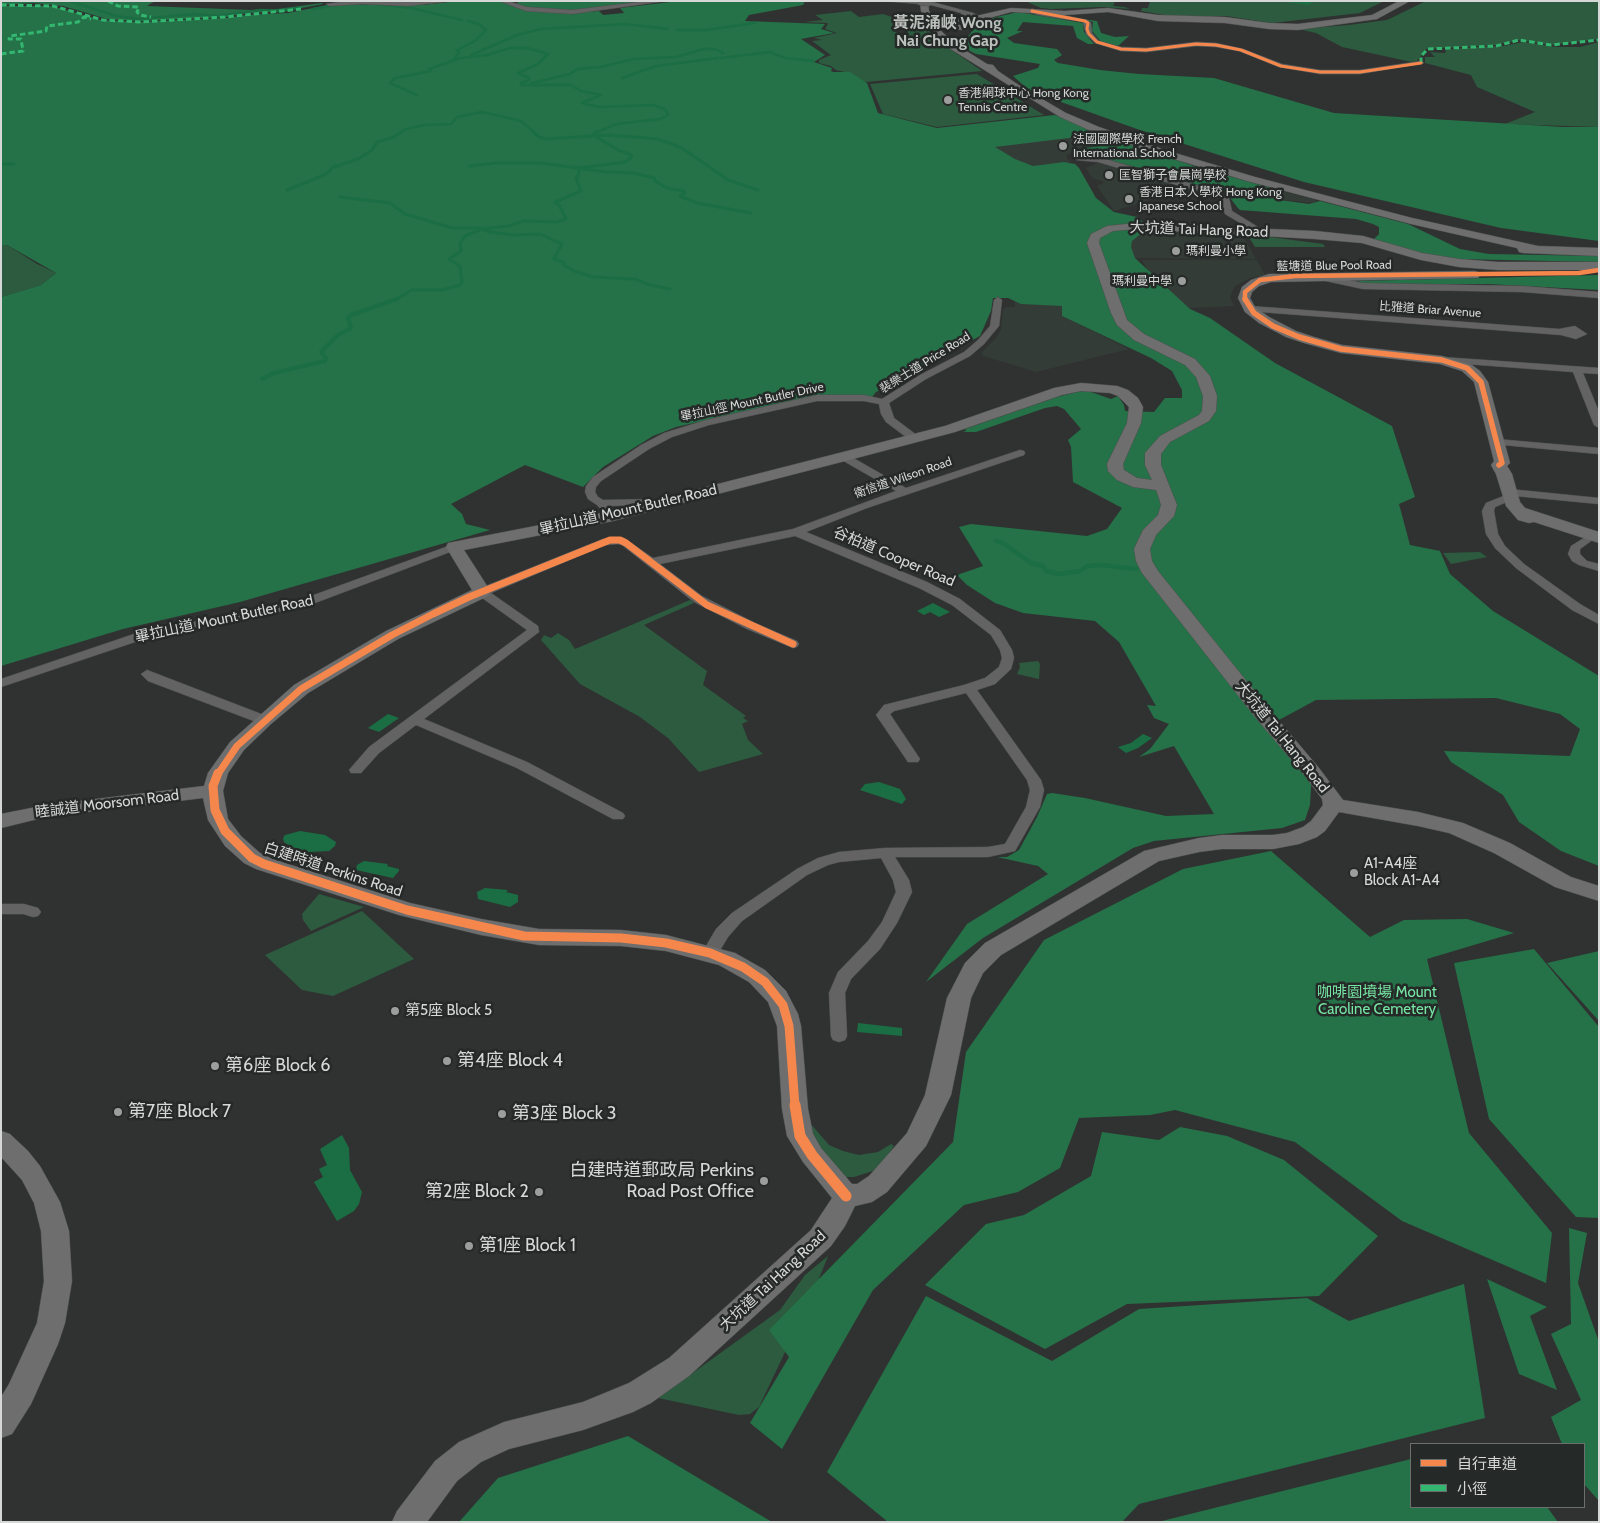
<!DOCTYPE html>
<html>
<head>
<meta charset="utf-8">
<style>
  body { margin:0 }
  #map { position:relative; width:1600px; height:1523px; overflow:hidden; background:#303231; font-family:Cabin,"Noto Sans TC",sans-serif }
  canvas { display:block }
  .frame { position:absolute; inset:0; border:2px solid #d5d8d6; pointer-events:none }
  .legend { position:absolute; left:1410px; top:1443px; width:175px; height:65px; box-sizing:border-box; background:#252927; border:1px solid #6b6f6d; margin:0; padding:6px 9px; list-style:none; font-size:15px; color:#d5d8d6 }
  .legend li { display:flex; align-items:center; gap:10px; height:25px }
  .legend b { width:25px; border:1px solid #6b6f6d }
</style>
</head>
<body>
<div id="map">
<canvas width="1600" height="1523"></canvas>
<div class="frame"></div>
<ul class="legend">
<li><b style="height:6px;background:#f5874c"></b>自行車道</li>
<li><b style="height:6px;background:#33b770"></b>小徑</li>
</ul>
</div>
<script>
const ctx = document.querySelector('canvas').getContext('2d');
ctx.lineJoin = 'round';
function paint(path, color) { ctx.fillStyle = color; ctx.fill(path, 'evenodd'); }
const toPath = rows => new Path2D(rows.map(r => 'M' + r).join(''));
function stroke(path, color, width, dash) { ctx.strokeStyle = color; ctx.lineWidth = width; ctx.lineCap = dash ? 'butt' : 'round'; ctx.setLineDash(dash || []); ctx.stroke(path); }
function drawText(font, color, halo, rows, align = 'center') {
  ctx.font = font + ' Cabin,"Noto Sans TC",sans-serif'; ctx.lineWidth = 5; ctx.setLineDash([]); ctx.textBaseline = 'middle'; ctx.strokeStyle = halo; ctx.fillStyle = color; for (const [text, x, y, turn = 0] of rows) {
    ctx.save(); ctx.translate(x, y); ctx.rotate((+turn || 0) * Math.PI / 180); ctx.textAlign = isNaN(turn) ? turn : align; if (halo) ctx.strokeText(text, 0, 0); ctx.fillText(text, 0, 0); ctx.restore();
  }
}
const built = toPath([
  [1101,133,1124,143,1072,152,1067,155,1067,159,1072,162,1029,167,975,146],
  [1099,162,1191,187,1114,211,1097,186,1105,182,1092,178,1086,168],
  [1273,189,1317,200,1313,203,1283,200,1275,195],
  [1132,229,1241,233,1256,259,1133,258,1116,238],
  [1142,260,1257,260,1265,275,1250,278,1234,287,1230,298,1234,306,1190,308,1174,303,1160,291],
  [1015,300,1062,303,1062,316,1129,349,1036,372,983,356,981,353,996,338,1001,330,1003,310,1006,307,1015,307]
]);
const green = toPath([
  [1025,1,1115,1,1113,6,1125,7,1130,9,1102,7,1051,9,1041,8],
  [1150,1,1384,1,1360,13,1272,23,1226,16,1171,16,1141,11,1142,8,1148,8],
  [1426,1,1599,1,1599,39,1551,45,1519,40,1495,45,1426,49,1417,61,1412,62,1342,47,1316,33,1298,29,1349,25,1387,20],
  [851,11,859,17,883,14,892,17,895,31,901,35,909,35,904,22,922,22,928,30,949,48,982,71,866,82,858,79,849,73,836,70,831,66,819,63,819,60,831,55,812,41,822,40,814,38,837,33,825,29,828,24,827,23,804,22,823,20,815,15],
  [1523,42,1555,47,1580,47,1599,42,1599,127,1505,124,1535,112,1477,87,1471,75,1425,63,1425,57,1435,57,1430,52,1445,53,1446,50,1475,47,1504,46],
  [977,74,1044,115,937,127,883,114,870,84],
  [1247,234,1323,244,1325,247,1255,247],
  [7,245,37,264,56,273,41,285,1,297,1,246],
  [1480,552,1487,557,1451,564,1443,553],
  [690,600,694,603,644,625,707,671,703,685,746,716,743,718,748,721,742,724,748,740,763,754,699,772,668,738,640,717,580,684,541,640,544,635,551,638,558,633,569,640,575,649],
  [1038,661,1040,664,1039,679,1017,674,1020,667,1019,663],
  [319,894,364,907,311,931,303,920,302,914],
  [362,911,414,959,333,996,302,990,265,955],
  [810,1123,829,1145,843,1151,859,1155,878,1152,891,1144,894,1146,879,1169,854,1177,842,1177,813,1149],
  [828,1256,814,1291,759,1407,750,1414,739,1415,658,1398,780,1310,805,1275]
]);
const forest = toPath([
  [1,1,155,1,147,6,251,10,277,9,322,3,323,4,286,11,244,13,226,17,141,21,107,19,63,6,34,3,1,5],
  [458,1,499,1,513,6,582,12,599,11,603,15,624,13,620,8,670,2,805,1,803,5,749,15,745,21,825,24,821,29,834,33,801,39,825,55,814,62,832,68,831,71,833,72,850,72,867,83,878,113,937,128,1055,115,1102,134,995,147,1015,159,1033,166,1064,162,1075,164,1079,168,1096,198,1114,212,1137,217,1149,227,1132,241,1131,247,1135,258,1190,309,1210,318,1275,363,1392,426,1415,497,1399,504,1410,545,1440,551,1450,574,1493,611,1599,676,1599,866,1561,851,1519,822,1503,795,1451,762,1444,751,1570,756,1580,729,1560,714,1496,698,1316,700,1279,720,1312,771,1310,805,1305,820,1282,828,1154,841,1133,848,983,938,926,982,967,924,1048,874,1038,866,997,857,1007,857,1019,850,1037,817,1047,794,1052,793,1085,798,1166,816,1214,814,1174,746,1139,757,1150,749,1169,724,1154,718,1147,705,1156,706,1119,642,1095,621,1023,613,995,603,967,585,957,575,983,566,959,527,971,524,1087,536,1107,529,1122,508,1073,482,1071,447,1068,440,1081,429,1064,409,1057,406,1045,408,976,432,962,432,966,431,965,429,1057,397,1081,391,1088,391,1111,399,1118,396,1124,405,1125,411,1154,412,1165,398,1182,398,1182,390,1172,371,1151,358,1062,316,1062,306,1021,304,1008,298,993,298,991,311,980,336,876,392,872,397,831,395,810,397,676,427,653,436,603,467,583,487,525,465,451,504,462,514,466,524,490,530,240,602,123,629,1,666,1,297,41,285,56,273,7,245,1,246,1,6,52,6,101,20,139,22,227,18,246,15,288,13,333,4,422,5],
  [517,1,660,1,581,11,527,8,518,5],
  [1018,12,1083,23,1084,32,1094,44,1088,44,1077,38,1073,26,1023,22,1017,31,1023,31,1007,38,1014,43,1057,49,1062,55,1054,60,1058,63,1100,70,1139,74,1214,78,1334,113,1563,127,1599,127,1599,241,1501,228,1304,182,1137,129,1030,91,1013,76,1038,68,1040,64,976,54,970,51,965,45,966,39,974,29,984,20],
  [1073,18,1097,21,1101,33,1115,37,1129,36,1118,46,1102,43,1092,31,1093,22],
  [1122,142,1200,168,1271,188,1273,195,1280,200,1309,204,1320,201,1408,224,1460,249,1489,254,1599,256,1599,262,1455,259,1433,256,1391,247,1373,240,1379,234,1379,227,1373,224,1356,219,1240,210,1237,207,1228,195,1223,192,1103,158,1084,156,1076,150],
  [1599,275,1599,290,1488,284,1364,284,1358,281],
  [1271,851,1370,937,1404,920,1467,919,1514,933,1427,959,1469,1133,1552,1233,1546,1283,1402,1221,1295,1142,1175,1110,1150,1115,1079,1118,1060,1168,1018,1192,964,1205,873,1290,782,1449,750,1423,789,1357,769,1330,953,1142,966,1052,1044,940,1183,869],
  [1534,949,1599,1027,1599,1218,1576,1217,1489,1119,1454,963],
  [1599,951,1599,1021,1547,963],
  [1180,1127,1227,1136,1284,1160,1378,1236,1319,1296,1127,1304,1045,1349,925,1285,986,1224,1024,1215,1091,1176,1102,1132,1159,1140],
  [1569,1228,1587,1233,1578,1283,1599,1342,1599,1501,1584,1484,1584,1444,1562,1444,1551,1417,1581,1400,1551,1334,1571,1324],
  [1487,1279,1547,1307,1530,1316,1557,1390,1519,1374],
  [1464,1284,1485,1418,1139,1504,1122,1522,888,1522,827,1472,926,1296,1052,1361,1139,1309,1307,1298,1349,1321],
  [628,1436,772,1522,459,1522,498,1478],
  [1411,1459,1411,1507,1547,1507,1558,1522,1158,1522]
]);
const water = toPath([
  [933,603,950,612,939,617,930,612,924,615,917,611],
  [388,714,399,718,379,732,368,728],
  [1143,734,1152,738,1138,748,1126,753,1118,747,1131,743],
  [879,782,900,789,906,799,902,804,860,790,865,784],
  [300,831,325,835,336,842,335,846,329,851,309,852,296,850,284,842,283,838,285,835],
  [364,861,388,864,387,866,399,869,399,871,393,878,356,870,357,865],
  [485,888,508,890,506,892,518,895,518,902,510,907,478,899,477,892],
  [858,1023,902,1028,902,1036,857,1032],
  [342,1135,349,1148,350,1170,362,1192,359,1204,354,1211,337,1221,314,1182,323,1177,319,1169,327,1165,320,1149]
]);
const streamFar3 = toPath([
  [44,1,54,1],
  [70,1,116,16,138,19,194,14,218,16,261,10,280,11,298,8],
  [369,3,411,8,462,20],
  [313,9,335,5],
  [468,21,479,24,486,30,475,41,457,50,459,52,454,59,487,55,510,48,527,48,548,54,538,64,518,73,529,78,529,80,521,83,521,85,571,85,581,91,601,95,582,103,585,104,600,107,653,105,665,109,668,115,660,119,616,124,595,133],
  [677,30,707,30,754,23],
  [471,55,517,35,541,29,625,24,668,29],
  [721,58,770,52,785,58,813,61],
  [622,78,656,66,718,58],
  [532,83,570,74,577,69,601,67,633,59,676,57,704,49,715,49,723,53],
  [417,95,390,83,395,78,431,71,429,69,458,59],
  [400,133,406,129,424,125,451,124,457,117,482,112,521,121,535,133]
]);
const streamFar2 = toPath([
  [533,132,539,137,546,139,609,135,658,139,682,148,728,180,758,190],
  [1,164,14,164],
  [469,166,496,163,541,163,607,172,634,173,654,178,655,181,667,188,684,191,685,193,680,196,697,203,751,213],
  [287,190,322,176,330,171,331,168,358,159,372,150,377,142,394,137,401,132],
  [340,197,390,203,405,214,452,228,479,228,490,232,513,235,540,234,562,244,554,259,563,262,565,266,574,271,593,277,635,279,650,285,670,289],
  [395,300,412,290,442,290,460,285,462,282,460,266,449,259,461,251,460,243,465,236,482,229,509,226,523,221,557,222,564,220,566,218,559,205,555,202,581,191,576,178,579,174,578,168,625,162,632,157,630,154,620,151,593,135,597,132]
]);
const streamFar1 = toPath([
  [262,379,274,373,325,361,326,358,321,352,338,335,351,328,348,318,351,315,397,299]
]);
const stream = toPath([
  [996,541,1003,543,1031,563,1043,566,1046,571,1059,574,1080,571,1087,566,1101,565,1136,569]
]);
const canal = toPath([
  [1279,1,1316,1,1308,5,1279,1]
]);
const street = toPath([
  [347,1,408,2,453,1,408,6,362,4,329,6,326,4,347,1],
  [499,1,508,1,527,7,572,10,647,1,666,1,572,14,526,11,499,1],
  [882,1,922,1,923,2,920,4,882,1],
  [929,1,973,13,977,15,979,19,974,20,972,17,967,15,965,19,934,31,934,29,941,24,962,16,961,13,927,4,929,1],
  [1032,9,1087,20,1091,23,1092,33,1099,41,1121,47,1146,48,1196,42,1216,43,1243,49,1282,64,1320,70,1360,70,1421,61,1424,63,1360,74,1320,74,1279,67,1239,51,1216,47,1196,46,1146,52,1121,51,1095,43,1086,34,1083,22,1038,15,1030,12,1032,9],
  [1076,156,1102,158,1220,192,1229,198,1232,211,1266,232,1259,234,1225,214,1221,199,1214,196,1098,162,1076,160,1076,156],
  [1324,275,1363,283,1522,286,1599,292,1599,298,1522,292,1363,289,1321,280,1321,276,1324,275],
  [998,297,1002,300,999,326,984,344,970,356,926,379,889,403,894,418,918,436,919,438,918,440,910,440,886,422,881,414,879,404,864,401,817,401,709,425,672,437,649,449,601,481,596,487,595,492,598,497,603,500,660,499,664,500,665,502,664,504,610,506,619,516,613,519,609,518,597,505,588,499,585,492,586,486,593,477,641,445,664,433,706,420,817,395,864,395,882,399,920,375,964,352,978,340,990,326,994,300,998,297],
  [1250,306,1559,329,1575,326,1587,334,1576,339,1561,335,1247,311,1247,307,1250,306],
  [1442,357,1599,368,1599,374,1583,373,1599,412,1599,428,1594,425,1573,372,1439,362,1439,358,1442,357],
  [1496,439,1599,448,1599,454,1492,444,1491,442,1496,439],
  [1020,450,1024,451,1025,453,1024,455,867,508,806,532,927,582,960,599,1000,630,1012,650,1014,658,1011,669,995,684,977,690,1041,780,1044,790,1040,807,1015,851,988,857,895,857,909,880,912,892,897,923,880,949,851,979,845,993,847,1036,845,1040,839,1042,833,1040,831,1036,829,993,838,972,868,941,882,922,896,892,893,880,881,858,839,862,828,865,807,875,742,921,728,937,716,957,710,958,704,957,702,953,716,929,732,913,797,869,818,858,839,852,885,848,988,847,1005,844,1026,807,1030,790,1027,780,966,693,894,711,890,714,920,759,918,762,908,762,876,715,884,705,964,685,985,678,999,667,1002,658,1000,650,991,635,952,605,919,588,795,536,660,564,702,596,755,623,797,641,799,644,797,647,793,648,747,629,694,602,622,545,618,544,605,545,491,593,538,626,539,632,424,719,527,762,623,813,625,816,623,819,613,819,517,768,416,725,379,753,361,773,351,773,349,770,369,747,527,630,478,595,476,592,478,589,603,539,624,538,653,558,793,529,896,491,840,459,839,457,840,455,848,455,906,488,1020,450],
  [1509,489,1599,498,1599,504,1515,496,1514,499,1495,507,1494,511,1498,534,1505,546,1524,564,1580,604,1599,615,1599,624,1572,610,1516,568,1495,548,1486,534,1482,511,1486,503,1506,495,1504,492,1509,489],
  [1592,533,1598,536,1580,549,1580,554,1587,561,1599,564,1599,571,1579,565,1572,561,1568,554,1571,546,1592,533],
  [454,544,458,545,460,547,458,549,307,606,141,640,1,687,1,679,134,634,300,600,454,544],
  [147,670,269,717,271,720,264,724,259,723,148,681,141,674,147,670],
  [1,904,24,904,38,908,41,912,38,916,33,917,23,914,1,914,1,904]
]);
const secondary = toPath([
  [920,1,928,1,929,11,935,21,954,25,964,25,976,16,1011,8,1065,11,1108,8,1158,15,1225,17,1269,23,1298,24,1372,15,1399,1,1410,1,1377,19,1298,30,1269,29,1225,23,1158,21,1108,12,1065,15,1011,12,982,20,966,30,939,29,955,44,987,64,993,65,998,71,1023,88,1066,113,1099,127,1165,150,1255,177,1412,218,1538,246,1599,248,1599,256,1523,253,1519,252,1517,248,1411,224,1247,181,1157,154,1091,131,1060,117,949,48,929,27,921,11,920,1],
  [1135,223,1315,231,1363,236,1422,253,1459,259,1498,262,1599,262,1599,270,1498,270,1459,267,1421,260,1362,243,1315,239,1135,229,1113,231,1100,238,1099,243,1127,320,1144,334,1195,359,1210,376,1217,396,1216,411,1209,421,1170,442,1161,454,1161,465,1177,505,1174,516,1156,535,1150,549,1152,561,1158,571,1269,709,1319,768,1343,800,1418,812,1463,823,1510,843,1571,877,1599,886,1599,901,1555,887,1494,853,1449,833,1418,826,1339,812,1325,831,1317,837,1299,844,1273,849,1222,849,1199,852,1159,861,1001,955,983,973,971,998,951,1095,926,1146,887,1192,872,1202,855,1206,845,1226,831,1246,689,1376,651,1403,633,1412,583,1430,509,1449,481,1462,457,1481,427,1522,392,1522,397,1511,435,1461,459,1442,504,1422,583,1402,629,1383,669,1358,811,1230,832,1198,803,1162,787,1136,782,1109,777,1026,768,1002,749,982,719,965,666,951,621,946,539,945,481,935,399,915,256,869,244,863,225,846,208,820,203,798,46,817,1,828,1,814,46,805,204,786,208,773,230,742,294,685,386,631,472,590,446,547,448,543,612,511,945,426,1054,388,1081,383,1117,386,1128,390,1138,398,1143,407,1141,423,1123,464,1124,470,1137,478,1152,480,1145,465,1145,453,1160,436,1199,415,1202,411,1203,396,1196,377,1185,365,1134,340,1117,325,1111,313,1087,243,1091,234,1107,226,1135,223],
  [1081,391,1110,393,1118,396,1129,407,1127,423,1107,464,1108,471,1117,480,1133,487,1156,490,1158,495,1161,505,1158,515,1143,530,1134,549,1136,561,1142,573,1255,717,1305,776,1322,799,1323,805,1311,821,1303,827,1287,833,1273,835,1222,835,1199,838,1144,851,985,943,965,963,947,998,925,1095,907,1133,869,1176,857,1184,852,1184,821,1148,813,1134,808,1109,801,1026,798,1014,786,991,765,970,735,953,666,935,621,930,539,929,481,919,410,903,272,859,260,853,241,836,228,819,223,791,228,773,244,750,271,724,308,693,398,639,488,596,491,592,464,550,613,521,849,460,955,432,1062,395,1081,391],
  [1474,271,1478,272,1480,275,1478,278,1271,282,1259,286,1252,292,1250,298,1255,307,1269,317,1296,331,1314,337,1342,345,1442,356,1472,365,1480,371,1488,382,1510,463,1507,466,1512,474,1520,502,1525,508,1599,532,1599,543,1534,522,1529,523,1518,520,1506,506,1496,474,1491,465,1494,461,1474,382,1462,371,1440,364,1341,353,1304,343,1286,337,1259,323,1245,312,1238,298,1242,287,1251,280,1269,274,1474,271],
  [1,1131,10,1134,28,1151,40,1166,60,1202,69,1231,72,1281,65,1323,58,1344,31,1404,12,1434,1,1438,1,1397,9,1384,37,1323,44,1281,41,1231,34,1203,22,1180,1,1157,1,1131]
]);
const streetBridge = toPath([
  [920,2,929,3]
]);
const quietFar1 = toPath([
  [108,1,118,6,137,7,139,8,137,12,140,15,151,17],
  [1,5,53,6,103,20,140,22,225,17,301,9],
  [1,54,23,51,21,39,9,39,10,36,46,31,47,26,78,22,84,17,91,19],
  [1421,63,1421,56,1428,49,1496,46,1519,40,1551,45,1599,40]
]);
const quiet = toPath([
  [1075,152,1079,158]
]);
const cyclewayFar5 = toPath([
  [1032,11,1085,21,1088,23,1087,29,1089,34,1097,42,1121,49,1146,50,1196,44,1216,45,1241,50,1281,66,1320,72,1360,72,1421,63]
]);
const cyclewayFar4 = toPath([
  [1245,300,1245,292,1260,280,1295,276,1579,273,1599,270]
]);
const cyclewayFar3 = toPath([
  [1245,299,1254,313,1273,326,1299,337,1341,349,1442,360,1467,368,1481,382,1502,463,1499,465]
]);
const cyclewayFar2 = toPath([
  [218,774,237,746,301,689,392,635,433,614,469,597,610,540,620,540,626,543,707,605,793,644]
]);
const cyclewayFar1 = toPath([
  [218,773,213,786,215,810,225,831,252,858,264,864,407,910,524,936,621,938,666,943,710,953,743,967,765,982,783,1005,789,1026,795,1106]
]);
const cycleway = toPath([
  [795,1105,800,1136,812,1155,846,1196]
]);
const markers = [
  [948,100,5,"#9b9e9c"],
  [1063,146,5,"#9b9e9c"],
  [1109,175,5,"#9b9e9c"],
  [1129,199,5,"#9b9e9c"],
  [1176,251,5,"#9b9e9c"],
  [1182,281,5,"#9b9e9c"],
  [1354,873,5,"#9b9e9c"],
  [395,1011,5,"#9b9e9c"],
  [447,1061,5,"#9b9e9c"],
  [215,1066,5,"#9b9e9c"],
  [118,1112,5,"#9b9e9c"],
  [502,1114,5,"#9b9e9c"],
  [764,1181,5,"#9b9e9c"],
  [539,1192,5,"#9b9e9c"],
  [469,1246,5,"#9b9e9c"]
];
const farPoinames = [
  ["香港網球中心 Hong Kong",958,93],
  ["Tennis Centre",958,107],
  ["法國國際學校 French",1073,139],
  ["International School",1073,153],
  ["匡智獅子會晨崗學校",1119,175],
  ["香港日本人學校 Hong Kong",1139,192],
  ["Japanese School",1139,206],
  ["瑪利曼小學",1186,251],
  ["瑪利曼中學",1172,281,"right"]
];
const farStreetnames = [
  ["藍塘道 Blue Pool Road",1334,266,-1],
  ["比雅道 Briar Avenue",1430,310,4],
  ["裴樂士道 Price Road",925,363,-32],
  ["畢拉山徑 Mount Butler Drive",752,402,-12],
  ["衛信道 Wilson Road",903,478,-19]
];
const streetNames = [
  ["大坑道 Tai Hang Road",1199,230,2],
  ["畢拉山道 Mount Butler Road",628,510,-13],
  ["谷柏道 Cooper Road",894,557,23],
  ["畢拉山道 Mount Butler Road",224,619,-12],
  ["大坑道 Tai Hang Road",1282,737,51],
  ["睦誠道 Moorsom Road",107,804,-7],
  ["白建時道 Perkins Road",333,870,18],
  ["大坑道 Tai Hang Road",773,1281,-43]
];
const poiNames = [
  ["A1-A4座",1364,864],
  ["Block A1-A4",1364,881],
  ["第5座 Block 5",405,1011]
];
const parkNames = [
  ["咖啡園墳場 Mount",1377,993],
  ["Caroline Cemetery",1377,1010]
];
const farDistrictnames = [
  ["黃泥涌峽 Wong",947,23],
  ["Nai Chung Gap",947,41]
];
const nearPoinames = [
  ["第4座 Block 4",457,1061],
  ["第6座 Block 6",225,1066],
  ["第7座 Block 7",128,1112],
  ["第3座 Block 3",512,1114],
  ["白建時道郵政局 Perkins",754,1171,"right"],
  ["Road Post Office",754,1192,"right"],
  ["第2座 Block 2",529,1192,"right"],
  ["第1座 Block 1",479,1246]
];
paint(built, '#343c37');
paint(green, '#2c5b3f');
paint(forest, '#257148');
paint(water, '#1b6e44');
stroke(streamFar3, '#1b6e44', 2.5);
stroke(streamFar2, '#1b6e44', 3);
stroke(streamFar1, '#1b6e44', 4);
stroke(stream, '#1b6e44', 4.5);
paint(canal, '#1b6e44');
stroke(street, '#4e504f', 1);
stroke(secondary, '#4e504f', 1);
paint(street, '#636363');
paint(secondary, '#6e6e6e');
stroke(streetBridge, '#4e504f', 7, []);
stroke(streetBridge, '#636363', 6);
stroke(quietFar1, '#33b770', 3, [5.5, 3]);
stroke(quiet, '#33b770', 4, [7, 4]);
stroke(cyclewayFar5, '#f5874c', 3);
stroke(cyclewayFar4, '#f5874c', 4.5);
stroke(cyclewayFar3, '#f5874c', 5.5);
stroke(cyclewayFar2, '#f5874c', 7);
stroke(cyclewayFar1, '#f5874c', 9);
stroke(cycleway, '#f5874c', 11);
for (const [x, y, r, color] of markers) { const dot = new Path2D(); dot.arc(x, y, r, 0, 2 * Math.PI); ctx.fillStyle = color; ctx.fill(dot); stroke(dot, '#252927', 2); }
drawText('12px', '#d5d8d6', '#252927', farPoinames, 'left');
drawText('12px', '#d5d8d6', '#252927', farStreetnames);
drawText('15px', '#d5d8d6', '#252927', streetNames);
drawText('15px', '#d5d8d6', '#252927', poiNames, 'left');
drawText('15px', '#76e6a4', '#252927', parkNames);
drawText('bold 16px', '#bcc1be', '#252927', farDistrictnames);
drawText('18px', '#d5d8d6', '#252927', nearPoinames, 'left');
</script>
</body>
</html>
